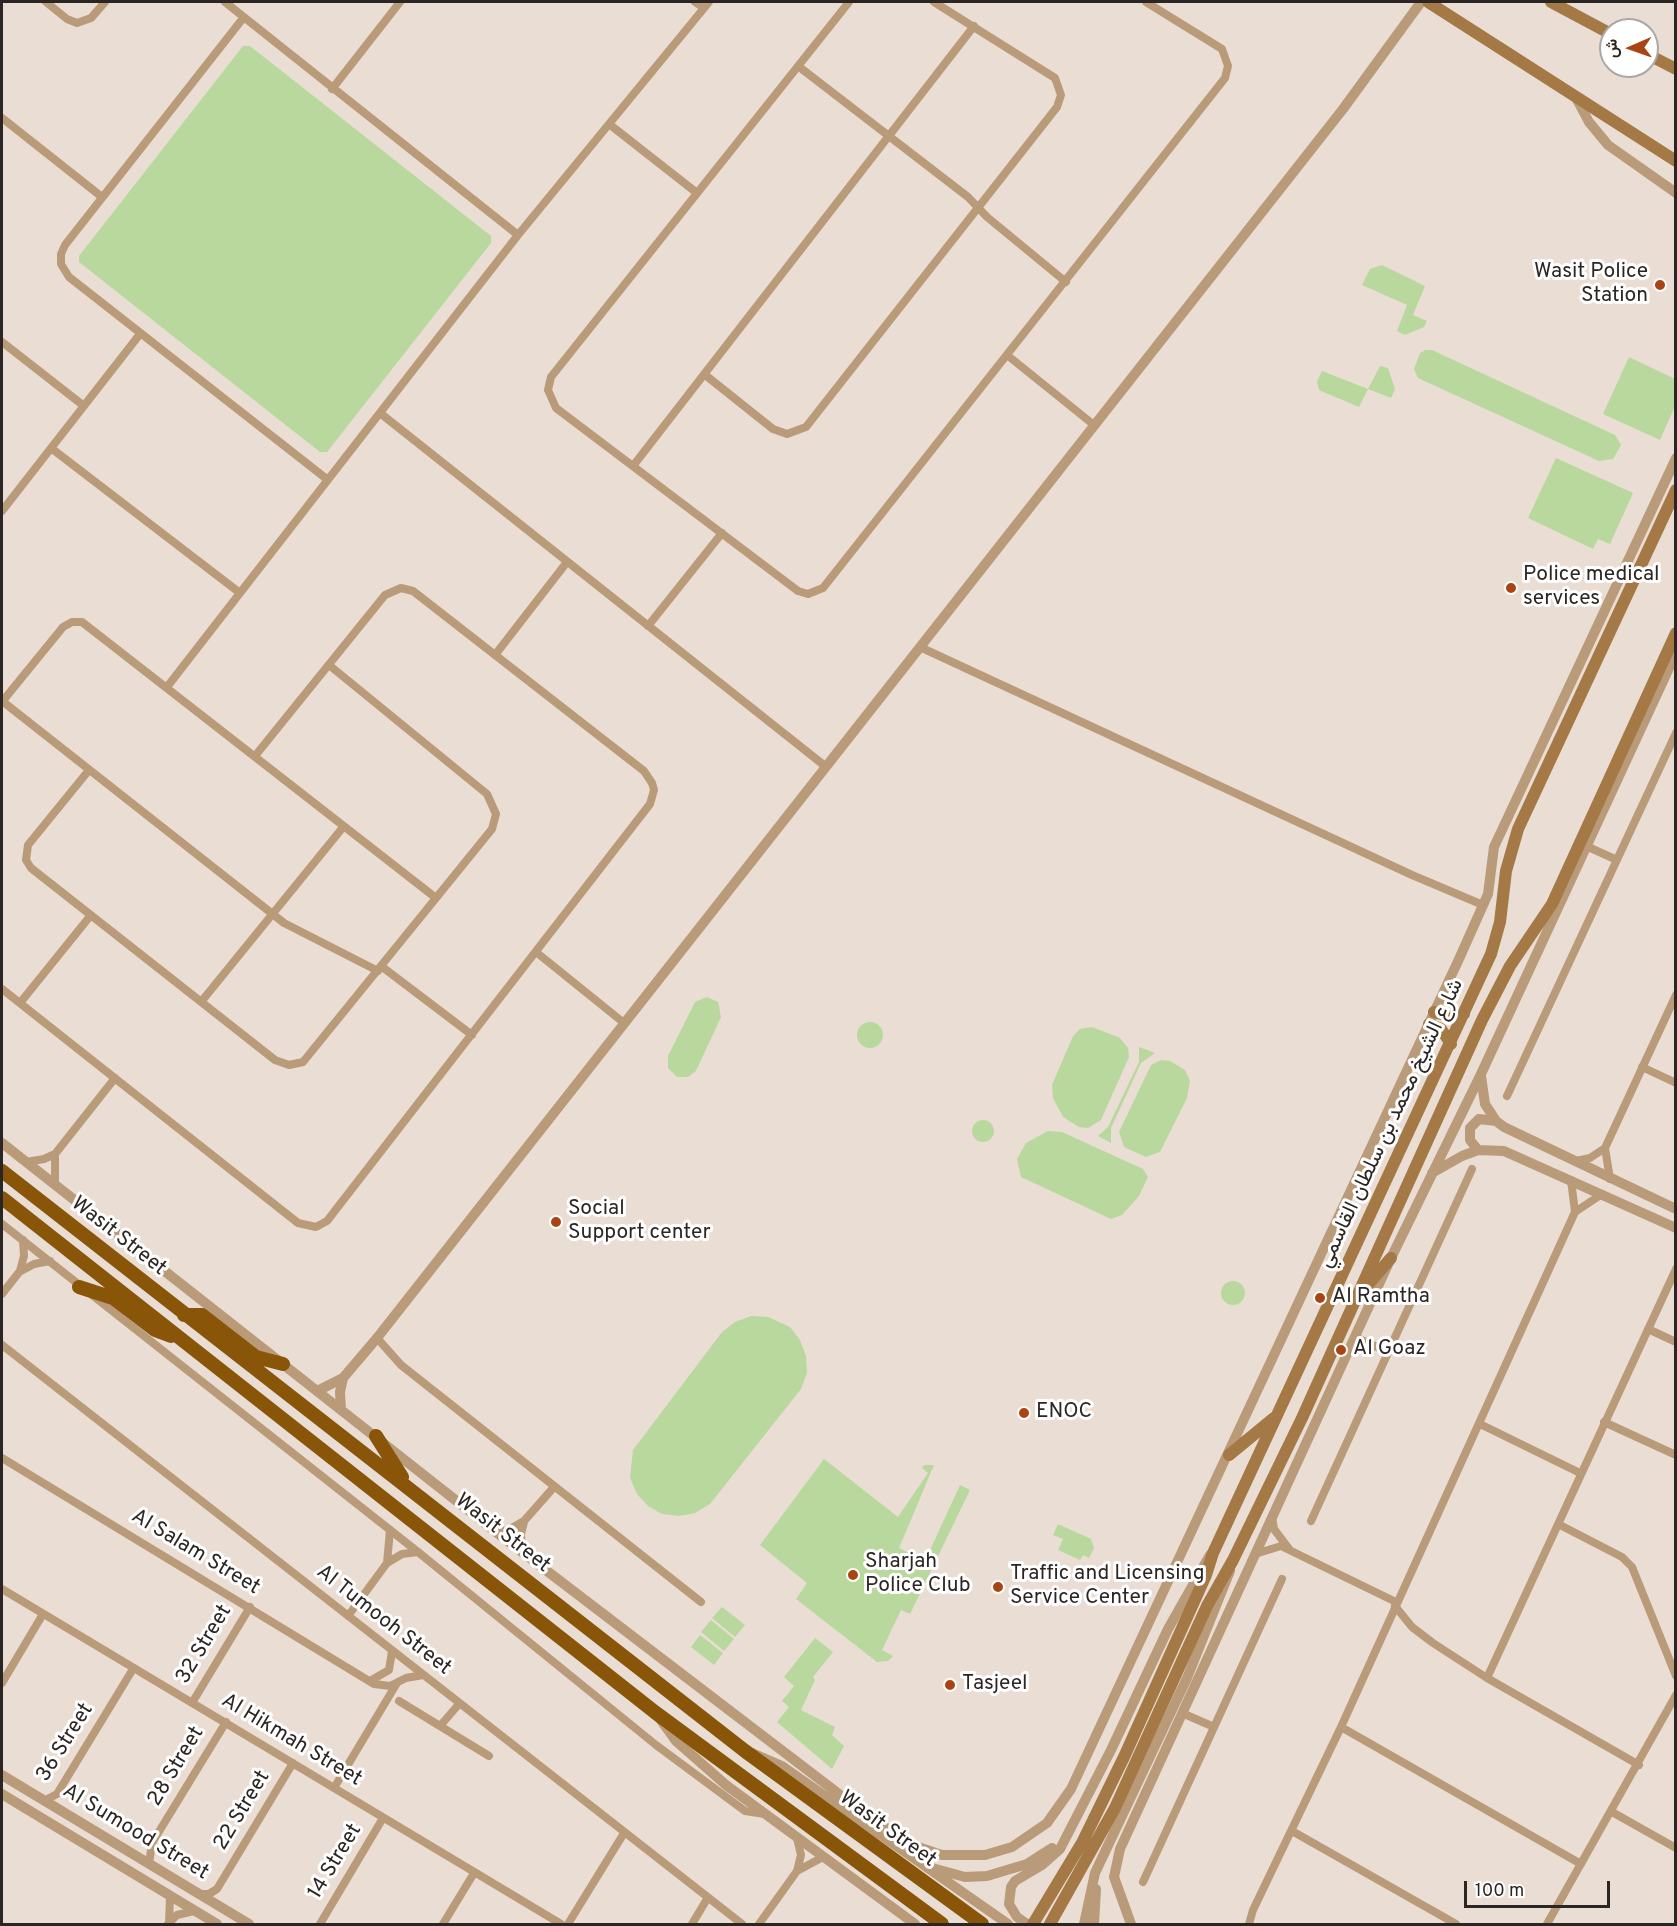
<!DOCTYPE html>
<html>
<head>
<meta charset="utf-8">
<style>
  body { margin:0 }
  #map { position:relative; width:1677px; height:1926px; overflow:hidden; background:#eaddd4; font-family:Overpass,Vazirmatn,sans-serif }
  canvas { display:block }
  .frame { position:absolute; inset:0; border:3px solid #2b2623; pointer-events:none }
  .north { position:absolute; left:1599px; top:18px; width:60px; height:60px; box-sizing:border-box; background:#fff; border:2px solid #aaa8a7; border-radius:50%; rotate:268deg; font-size:16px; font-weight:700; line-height:24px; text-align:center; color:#2b2623 }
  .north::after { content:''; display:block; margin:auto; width:21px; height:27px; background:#a94512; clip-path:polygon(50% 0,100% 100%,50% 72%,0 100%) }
  .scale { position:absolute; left:1464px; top:1881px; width:146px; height:27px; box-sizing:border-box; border:3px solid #2b2623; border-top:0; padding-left:8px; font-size:18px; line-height:21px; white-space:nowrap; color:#2b2623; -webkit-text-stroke:4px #fff; paint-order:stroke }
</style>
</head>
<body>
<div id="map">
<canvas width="1677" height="1926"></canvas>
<div class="frame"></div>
<div class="north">ش</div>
<div class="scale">100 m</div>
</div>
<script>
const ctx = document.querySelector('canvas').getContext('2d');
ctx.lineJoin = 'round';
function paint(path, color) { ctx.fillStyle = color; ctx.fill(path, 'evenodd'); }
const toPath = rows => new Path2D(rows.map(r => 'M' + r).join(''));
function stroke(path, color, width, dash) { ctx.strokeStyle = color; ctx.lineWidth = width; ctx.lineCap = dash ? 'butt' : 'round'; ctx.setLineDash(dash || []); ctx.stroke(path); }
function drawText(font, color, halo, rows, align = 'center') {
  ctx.font = font + ' Overpass,Vazirmatn,sans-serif'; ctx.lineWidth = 6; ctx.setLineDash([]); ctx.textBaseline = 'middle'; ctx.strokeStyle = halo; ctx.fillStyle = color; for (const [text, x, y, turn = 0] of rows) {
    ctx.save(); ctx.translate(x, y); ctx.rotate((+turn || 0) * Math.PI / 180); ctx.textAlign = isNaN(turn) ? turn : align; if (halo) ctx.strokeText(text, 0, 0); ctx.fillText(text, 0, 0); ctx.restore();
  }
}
const green = toPath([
  [243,46,250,46,491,236,491,243,327,452,320,452,79,262,79,256],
  [1382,265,1425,286,1413,315,1427,321,1424,327,1405,335,1397,331,1407,305,1362,285,1370,269],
  [1425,350,1432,350,1615,435,1621,445,1613,459,1599,461,1418,378,1414,369,1420,353],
  [1629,357,1675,379,1675,406,1660,440,1603,414],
  [1380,366,1388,368,1395,389,1391,398,1368,389,1359,407,1319,390,1317,381,1322,371,1368,389],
  [1556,458,1633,493,1610,544,1598,539,1593,549,1528,518],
  [707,997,718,1002,721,1017,696,1071,688,1077,677,1077,668,1068,668,1056,695,1002],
  '857 1035a13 13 0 1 1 26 0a13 13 0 1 1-26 0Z',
  [1092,1027,1120,1038,1128,1048,1129,1057,1101,1120,1088,1128,1079,1127,1063,1117,1053,1098,1052,1085,1073,1036,1080,1029],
  [1139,1047,1155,1053,1141,1063,1111,1128,1111,1143,1098,1136,1108,1127,1139,1062],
  [1161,1060,1170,1061,1185,1070,1190,1081,1187,1098,1160,1152,1146,1157,1124,1147,1119,1132,1151,1065],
  '972 1131a11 11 0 1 1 22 0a11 11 0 1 1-22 0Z',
  [1048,1131,1062,1132,1143,1169,1148,1177,1139,1196,1122,1215,1111,1219,1021,1177,1017,1159,1026,1143],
  '1221 1293a12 12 0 1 1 24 0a12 12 0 1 1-24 0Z',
  [751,1316,768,1317,790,1327,800,1340,806,1356,807,1373,801,1389,710,1504,695,1513,679,1516,662,1514,648,1506,637,1494,630,1478,633,1450,722,1332,735,1322],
  [824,1459,898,1517,928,1473,922,1468,924,1465,934,1465,899,1548,925,1561,960,1485,970,1490,910,1614,901,1610,882,1650,893,1656,888,1661,877,1662,796,1599,807,1583,760,1545],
  [1058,1524,1091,1539,1094,1548,1089,1558,1083,1555,1080,1560,1058,1550,1063,1539,1053,1535],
  [722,1607,745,1625,735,1637,712,1618],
  [711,1620,734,1639,724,1651,701,1632],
  [700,1635,723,1653,714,1665,691,1647],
  [815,1638,833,1652,813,1677,815,1680,801,1710,835,1727,832,1735,844,1746,832,1769,777,1722,789,1707,782,1701,794,1686,784,1677]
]);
const minor = toPath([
  [46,2,67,19,77,23,91,18,105,2],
  [225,2,518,235],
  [695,2,704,8],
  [849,2,551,377,548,390,556,408,798,591,808,594,823,588,1225,78,1228,66,1222,49,1146,2],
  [244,17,65,245,61,254,61,264,69,277,328,480],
  [798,66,968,197,987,217,1066,282],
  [332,89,400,2],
  [2,118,102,197],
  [609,124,697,193],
  [2,342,84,406],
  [1007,355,1094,425],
  [704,374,773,429,787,434,806,427,1057,107,1061,95,1055,78,934,2],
  [380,413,825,766],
  [51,448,240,593],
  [633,466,974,26],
  [2,511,140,334],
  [648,626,722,533],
  [922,648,1412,875,1483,905],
  [495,655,567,562],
  [167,687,518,235,709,2],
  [2,701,284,923,378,971],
  [2,702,63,627,72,622,82,622,436,898],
  [89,770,28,845,26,860,31,868,275,1060,289,1065,303,1062,492,829,496,814,487,794,329,665],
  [1586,846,1617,860],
  [536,952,624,1023],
  [381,966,472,1035],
  [2,989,298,1223,316,1227,327,1221,650,804,654,790,652,783,644,771,413,591,401,588,385,595,255,756],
  [201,1002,344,826],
  [20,1003,91,915],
  [1642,1067,1676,1083],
  [1507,1096,1676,733],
  [1605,1148,1610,1179],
  [1576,1161,1590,1158,1605,1148,1676,995],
  [26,1162,44,1159,55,1154,115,1078],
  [55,1185,55,1154],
  [1575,1212,1602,1194],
  [2,1224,418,1552,656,1745,745,1811,765,1814],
  [21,1271,34,1264,50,1261],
  [2,1294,20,1271,24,1256,23,1240],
  [1648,1329,1676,1342],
  [377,1338,401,1365,701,1602],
  [1357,1338,1388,1352],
  [2,1345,742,1924],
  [1604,1422,1676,1455],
  [1480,1424,1580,1473],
  [2,1458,374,1684,390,1686,406,1678,423,1675],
  [1272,1516,1274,1529,1289,1549],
  [1311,1521,1472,1169],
  [1558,1524,1622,1557,1632,1567,1676,1676],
  [496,1532,508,1530,524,1521,554,1487],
  [522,1553,521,1534,524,1522],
  [1255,1554,1281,1546,1396,1602],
  [387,1563,390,1530],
  [2,1589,561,1924],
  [1395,1606,1412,1627,1433,1643,1487,1678,1639,1765],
  [348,1616,387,1563,402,1554,418,1552],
  [1487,1678,1676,1269],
  [370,1681,389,1670,392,1651],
  [2,1683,43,1614],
  [399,1701,489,1756],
  [192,1703,250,1607],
  [1182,1713,1214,1727],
  [440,1726,459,1704],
  [1341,1727,1581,1864],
  [334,1788,397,1683],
  [44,1801,57,1794,133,1669],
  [1612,1812,1676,1848],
  [1292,1831,1456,1924],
  [149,1864,152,1843,226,1722],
  [797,1871,823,1857],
  [1143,1882,1282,1579],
  [198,1894,209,1894,217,1889,293,1763],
  [169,1923,170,1897],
  [168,1924,177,1915,194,1911],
  [320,1924,383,1818],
  [443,1924,474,1873],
  [568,1924,624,1833],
  [692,1924,707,1899],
  [759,1924,797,1871,801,1855,797,1838],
  [1249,1924,1253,1910,1341,1727,1575,1212,1571,1180],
  [1547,1924,1676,1695]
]);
const tertiary = toPath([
  [1575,96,1589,122,1608,145,1676,193],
  [1481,1076,1485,1104,1496,1121,1504,1127,1676,1209],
  [2,1143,496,1532,869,1817,915,1846,942,1855,985,1855,1012,1847,1047,1823,1071,1789,1459,959,1488,894,1494,847,1676,458],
  [1478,1150,1470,1140,1470,1128,1479,1119,1496,1121],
  [1432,1173,1462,1156,1478,1150,1504,1151,1676,1228],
  [317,1391,343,1378,377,1338,1343,109,1421,2],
  [341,1410,340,1392,343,1378],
  [658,1716,676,1741,726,1785,915,1924],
  [752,1753,782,1766,1008,1924],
  [2,1775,249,1924],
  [2,1794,217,1924],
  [932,1868,965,1877,987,1876,1027,1864,1052,1848],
  [1027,1924,1017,1917,1009,1904,1011,1887,1015,1881,1042,1865,1060,1849,1111,1750,1168,1629,1210,1555],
  [1084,1924,1095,1873,1187,1678,1230,1571],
  [1094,1924,1096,1889],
  [1131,1924,1114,1877,1120,1849,1391,1258,1481,1074,1676,653]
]);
const secondary = toPath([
  [1428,2,1676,161],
  [1551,2,1611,34],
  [1647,54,1676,69],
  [1434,1012,1452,1017,1464,1014],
  [1429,1024,1441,1029,1451,1044],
  [1365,1288,1391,1258],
  [1229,1455,1274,1418],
  [1033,1924,1083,1841,1124,1757,1206,1575,1213,1553,1491,954,1500,922,1506,871,1518,829,1676,490],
  [1050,1924,1115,1808,1207,1606,1233,1560,1302,1418,1482,1020,1510,966,1552,904,1676,633]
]);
const trunk = toPath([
  [2,1171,745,1751,982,1924],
  [2,1198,656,1713,942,1924],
  [79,1287,113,1298,155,1330,171,1336],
  [184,1315,202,1315,256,1357,283,1364],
  [376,1436,402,1477]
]);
const markers = [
  [1660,285,6,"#a94512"],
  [1511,588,6,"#a94512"],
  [556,1222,6,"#a94512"],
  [1320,1298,6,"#a94512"],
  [1341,1350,6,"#a94512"],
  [1024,1413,6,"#a94512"],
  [853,1575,6,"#a94512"],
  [998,1587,6,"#a94512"],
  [950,1685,6,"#a94512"]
];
const poiNames = [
  ["Wasit Police",1648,273,"right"],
  ["Station",1648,297,"right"],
  ["Police medical",1523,576],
  ["services",1523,600],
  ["Social",568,1210],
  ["Support center",568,1234],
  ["Al Ramtha",1332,1298],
  ["Al Goaz",1353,1350],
  ["ENOC",1036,1413],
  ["Sharjah",865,1563],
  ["Police Club",865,1587],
  ["Traffic and Licensing",1010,1575],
  ["Service Center",1010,1599],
  ["Tasjeel",962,1685]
];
const streetNames = [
  ["شارع الشيخ محمد بن سلطان القاسمي",1392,1124,-65],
  ["Wasit Street",118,1237,38],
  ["Wasit Street",502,1534,38],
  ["Al Salam Street",195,1553,31],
  ["Al Tumooh Street",383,1621,38],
  ["32 Street",205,1645,-59],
  ["Al Hikmah Street",291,1741,31],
  ["36 Street",66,1743,-58],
  ["28 Street",177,1767,-59],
  ["22 Street",243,1811,-59],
  ["Wasit Street",887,1830,36],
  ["Al Sumood Street",135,1833,31],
  ["14 Street",336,1862,-59]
];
paint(green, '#b8d89e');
stroke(minor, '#b99b7a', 8);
stroke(tertiary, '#b99b7a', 10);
stroke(secondary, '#a47945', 12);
stroke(trunk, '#895609', 14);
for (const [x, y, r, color] of markers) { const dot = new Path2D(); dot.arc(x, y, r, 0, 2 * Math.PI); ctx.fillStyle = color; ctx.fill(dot); stroke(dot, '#fff', 2); }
drawText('21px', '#2b2623', '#fff', poiNames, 'left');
drawText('21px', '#2b2623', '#fff', streetNames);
</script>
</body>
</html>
